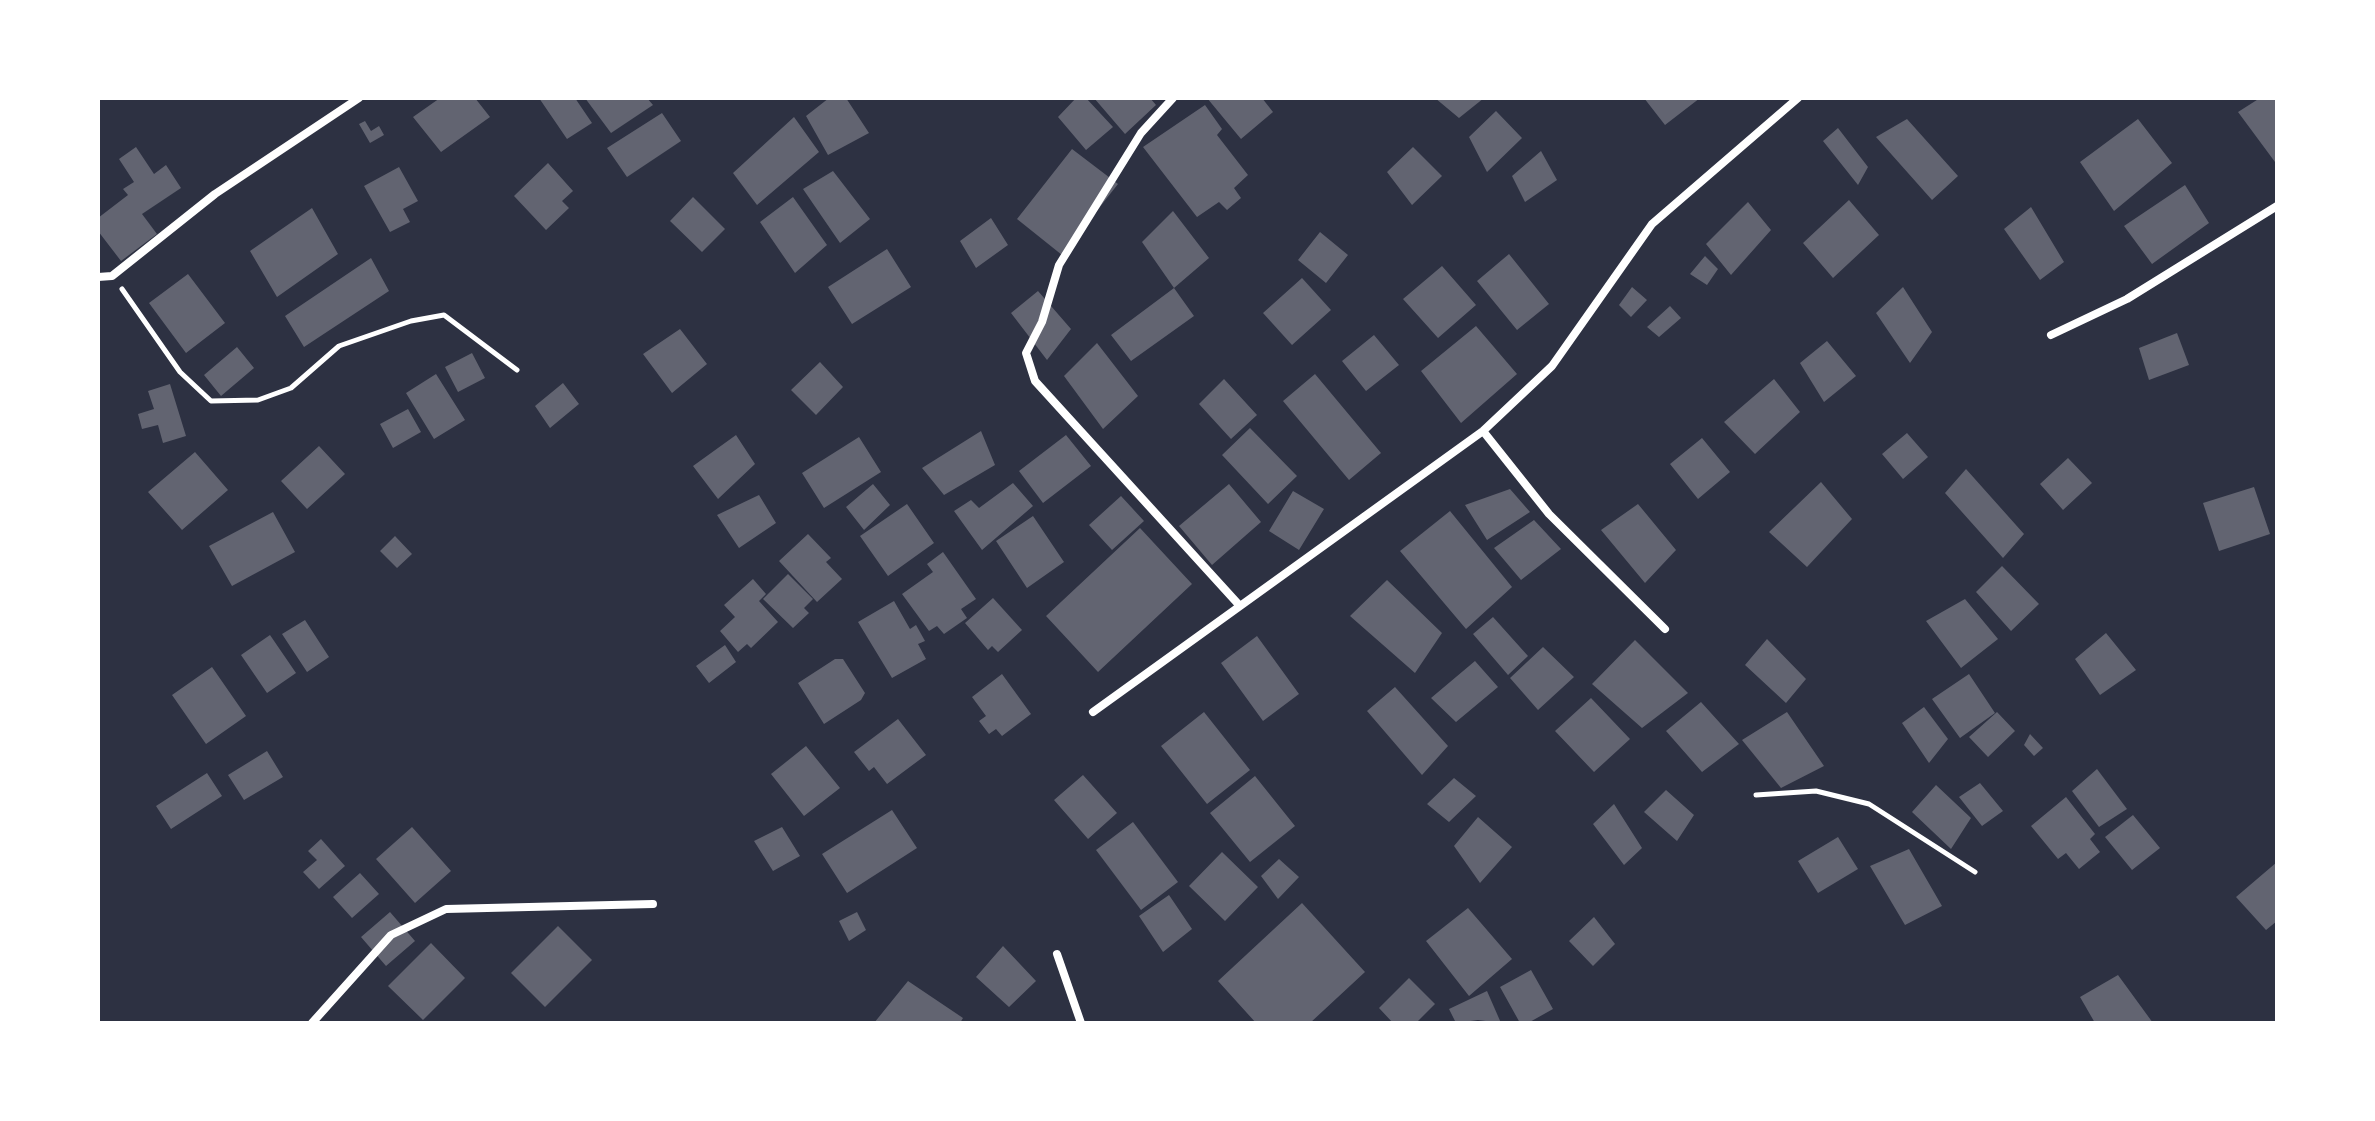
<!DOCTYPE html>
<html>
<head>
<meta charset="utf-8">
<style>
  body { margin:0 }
  #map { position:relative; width:2375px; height:1121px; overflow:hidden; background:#2d3142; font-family:Jost,sans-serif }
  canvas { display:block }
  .frame { position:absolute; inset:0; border:100px solid #fff; pointer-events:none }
</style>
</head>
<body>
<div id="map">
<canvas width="2375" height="1121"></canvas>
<div class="frame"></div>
</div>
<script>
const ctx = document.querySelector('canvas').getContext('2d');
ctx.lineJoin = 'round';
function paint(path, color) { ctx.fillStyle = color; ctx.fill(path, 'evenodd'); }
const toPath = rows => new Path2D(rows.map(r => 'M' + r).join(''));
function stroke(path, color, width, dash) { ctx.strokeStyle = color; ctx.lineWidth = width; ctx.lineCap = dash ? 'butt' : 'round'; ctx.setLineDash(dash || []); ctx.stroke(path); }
const building = toPath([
  [440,98,475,98,490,117,441,152,413,117],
  [539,98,575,98,592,123,567,139],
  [585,98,647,98,653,105,611,133],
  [829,98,846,98,869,133,828,155,806,116],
  [1076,98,1086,98,1113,127,1086,150,1058,117],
  [1094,98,1150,98,1156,105,1125,134],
  [1207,98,1262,98,1273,112,1241,139],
  [1435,98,1484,98,1459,118],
  [1644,98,1700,98,1665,125],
  [2260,98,2277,98,2275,162,2238,112],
  [1205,105,1222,129,1217,135,1248,175,1234,188,1241,198,1227,210,1219,202,1197,217,1143,147],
  [1496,111,1522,138,1487,172,1469,137],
  [662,113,681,141,627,177,607,148],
  [794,117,819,152,757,205,733,173],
  [1907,119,1958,176,1932,200,1876,137],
  [2138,119,2172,163,2114,211,2080,162],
  [365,121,371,131,379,126,384,135,370,143,359,124],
  [1838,128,1868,167,1858,185,1823,141],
  [136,147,154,174,166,165,181,188,142,214,157,234,121,261,98,231,98,218,128,195,123,189,134,182,119,159],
  [1413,147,1442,176,1412,205,1387,172],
  [1072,149,1118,184,1062,255,1017,219],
  [1541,151,1557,180,1525,202,1512,176],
  [548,163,573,191,562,201,569,208,546,230,514,196],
  [399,167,418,201,403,209,410,222,390,232,364,186],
  [833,171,870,219,840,243,803,189],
  [2185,185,2209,223,2152,264,2124,226],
  [693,197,725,229,702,252,670,221],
  [793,197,827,245,795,273,760,222],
  [1849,200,1879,235,1833,278,1803,243],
  [1748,202,1771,230,1731,275,1706,244],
  [2031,207,2064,262,2040,280,2004,229],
  [312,208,338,254,277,297,250,251],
  [1173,211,1209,258,1174,288,1142,242],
  [991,218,1008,245,976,268,960,241],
  [1320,232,1348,255,1326,283,1298,260],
  [887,249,911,287,852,324,828,287],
  [1509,254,1549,304,1517,330,1477,281],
  [1705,256,1718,269,1707,285,1690,274],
  [371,258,389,291,304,347,285,316],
  [1442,266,1476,305,1438,338,1403,299],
  [188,274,225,323,186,353,149,303],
  [1302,278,1331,310,1292,345,1263,313],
  [1632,287,1647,300,1631,317,1619,305],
  [1903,287,1932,332,1910,363,1876,313],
  [1174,288,1194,316,1131,361,1111,335],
  [1038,291,1071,329,1047,360,1011,313],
  [1670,306,1681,318,1659,337,1647,327],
  [1476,326,1517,374,1461,423,1421,371],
  [680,329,707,364,672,393,643,354],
  [2177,333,2189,365,2149,380,2139,348],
  [1374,335,1399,365,1366,391,1342,361],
  [1827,341,1856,376,1824,402,1800,363],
  [1097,343,1138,396,1103,429,1064,376],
  [237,347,254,368,221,396,204,375],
  [472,353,485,378,458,392,445,367],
  [820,362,843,387,816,415,791,390],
  [436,374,465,420,434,439,406,393],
  [1315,374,1381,453,1349,480,1283,401],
  [1224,379,1257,415,1231,439,1199,404],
  [1774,379,1800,412,1755,454,1724,422],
  [563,383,579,404,550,428,535,406],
  [170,384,186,436,163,443,158,425,142,429,138,414,154,409,148,391],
  [408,409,421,432,393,448,380,424],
  [1250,428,1297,476,1268,504,1222,455],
  [981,431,995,465,944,495,922,468],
  [1907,433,1928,457,1903,479,1882,454],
  [736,435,755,464,718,499,693,466],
  [1066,435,1091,466,1043,503,1019,471],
  [859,437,881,472,824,508,802,473],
  [1702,438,1730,472,1698,499,1670,464],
  [319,446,345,474,307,509,281,481],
  [195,452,228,490,182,530,148,492],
  [2068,458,2092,483,2063,510,2040,484],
  [1966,469,2024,534,2003,558,1945,493],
  [1821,482,1852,519,1807,567,1769,532],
  [1013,483,1033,506,982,550,954,511,971,500,979,508],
  [873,484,890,505,864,530,846,507],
  [1229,484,1261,522,1212,565,1179,526],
  [2254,487,2270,534,2219,551,2203,503],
  [1510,489,1530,512,1487,540,1465,505],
  [1293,491,1324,509,1299,550,1269,531],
  [759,495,776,523,739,548,717,515],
  [1121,496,1144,521,1112,550,1089,525],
  [907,504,934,543,888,576,860,536],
  [1638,504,1676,550,1645,583,1601,530],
  [1450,511,1512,587,1466,629,1400,551],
  [273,512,295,552,232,586,209,546],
  [1033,516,1064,562,1027,588,996,541],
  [1534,520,1561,549,1521,580,1494,548],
  [1140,528,1192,584,1098,672,1046,616],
  [808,534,831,558,826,562,842,579,817,602,779,561],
  [395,536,412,554,397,568,380,551],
  [943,552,976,599,961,609,967,618,944,634,937,626,929,631,902,594,933,572,927,564],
  [2002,566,2039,604,2011,631,1976,592],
  [788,574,813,599,804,608,809,613,793,628,763,599],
  [753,579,766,594,759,601,778,622,751,648,747,644,738,652,720,631,735,617,724,605],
  [1387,580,1442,633,1415,673,1350,616],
  [993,598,1022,630,998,652,992,646,988,650,965,623],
  [1965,599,1998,639,1961,668,1926,621],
  [894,601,910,629,916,625,925,641,918,644,926,659,892,678,858,622],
  [1493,617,1528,656,1508,675,1473,634],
  [305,620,329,657,307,672,282,634],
  [2106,633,2136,670,2100,695,2075,659],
  [270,635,296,673,267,693,241,655],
  [1257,636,1299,694,1263,721,1221,663],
  [1767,639,1806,679,1786,703,1745,665],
  [1635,640,1688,693,1642,728,1592,684],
  [725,645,736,662,709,683,696,666],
  [1543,647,1574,677,1538,710,1510,678],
  [835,659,843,659,865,693,861,700,824,724,798,683],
  [1475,661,1498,687,1456,722,1431,698],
  [212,667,246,716,206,744,172,695],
  [1002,674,1031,714,1002,736,996,729,989,734,979,721,986,716,972,697],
  [1969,674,1995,713,1960,738,1932,699],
  [1395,687,1448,746,1422,775,1367,711],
  [1591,698,1630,739,1594,772,1555,731],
  [1701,702,1739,744,1702,772,1666,731],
  [1924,707,1948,739,1929,763,1902,723],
  [1204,712,1250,770,1207,804,1161,746],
  [1787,712,1824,766,1781,788,1742,740],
  [1997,712,2015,731,1988,757,1969,737],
  [898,719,926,755,887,784,874,767,869,771,854,752],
  [2030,734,2043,748,2034,756,2024,745],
  [806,746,840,788,804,816,771,774],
  [267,751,283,777,244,800,228,775],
  [2097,769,2127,809,2099,827,2072,791],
  [207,773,222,796,171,829,156,806],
  [1083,775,1117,813,1088,839,1054,800],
  [1255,776,1295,826,1250,862,1210,813],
  [1454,778,1476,796,1449,822,1427,804],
  [1980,783,2003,811,1982,826,1959,797],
  [1936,785,1971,818,1951,849,1912,812],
  [1666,790,1694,815,1677,841,1644,812],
  [2066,797,2095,834,2090,839,2100,852,2079,869,2066,853,2058,859,2031,826],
  [1614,804,1642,848,1624,865,1593,824],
  [892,810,917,848,847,893,822,854],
  [2133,815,2160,848,2132,870,2105,837],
  [1478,817,1512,847,1480,883,1454,846],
  [1133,822,1178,882,1141,910,1096,850],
  [412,827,451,871,415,903,376,859],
  [782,827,800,856,773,871,754,841],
  [1838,837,1858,869,1818,893,1798,861],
  [321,839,345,866,319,889,303,872,317,860,308,851],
  [1909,849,1942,906,1905,925,1870,866],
  [1222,852,1258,887,1225,921,1189,886],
  [1279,859,1299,877,1278,899,1261,876],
  [2277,862,2277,921,2266,930,2236,897],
  [360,873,379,894,352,918,333,897],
  [1169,895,1192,929,1163,952,1139,916],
  [1302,903,1365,972,1310,1023,1256,1023,1218,981],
  [1468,908,1512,959,1469,996,1426,941],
  [390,912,415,941,386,966,361,937],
  [857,912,866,930,849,941,839,921],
  [1594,917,1615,944,1593,966,1569,941],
  [558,926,592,960,545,1007,511,973],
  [431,943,465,978,423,1020,388,986],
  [1003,946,1036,981,1009,1007,976,977],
  [1531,970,1553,1009,1528,1023,1520,1023,1500,987],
  [2118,975,2153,1023,2095,1023,2080,997],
  [1409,978,1435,1004,1416,1023,1393,1023,1379,1008],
  [908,981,963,1018,960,1023,874,1023],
  [1487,991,1501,1023,1478,1020,1456,1023,1449,1009]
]);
const path = toPath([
  [122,289,180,372,211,401,258,400,291,388,339,346,411,321,444,315,517,370],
  [1756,795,1816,791,1869,804,1975,872]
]);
const minor = toPath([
  [1173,98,1141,133,1059,265,1042,322,1026,353,1035,381,1240,606],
  [98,277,112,276,215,194,359,98],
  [2051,335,2127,299,2277,206],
  [1483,431,1549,514,1665,629],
  [1093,712,1483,431,1552,366,1652,224,1798,98],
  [1057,954,1081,1023],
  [312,1023,391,935,446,909,653,904]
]);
paint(building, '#626471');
stroke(path, '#fff', 5);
stroke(minor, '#fff', 8);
</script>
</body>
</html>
